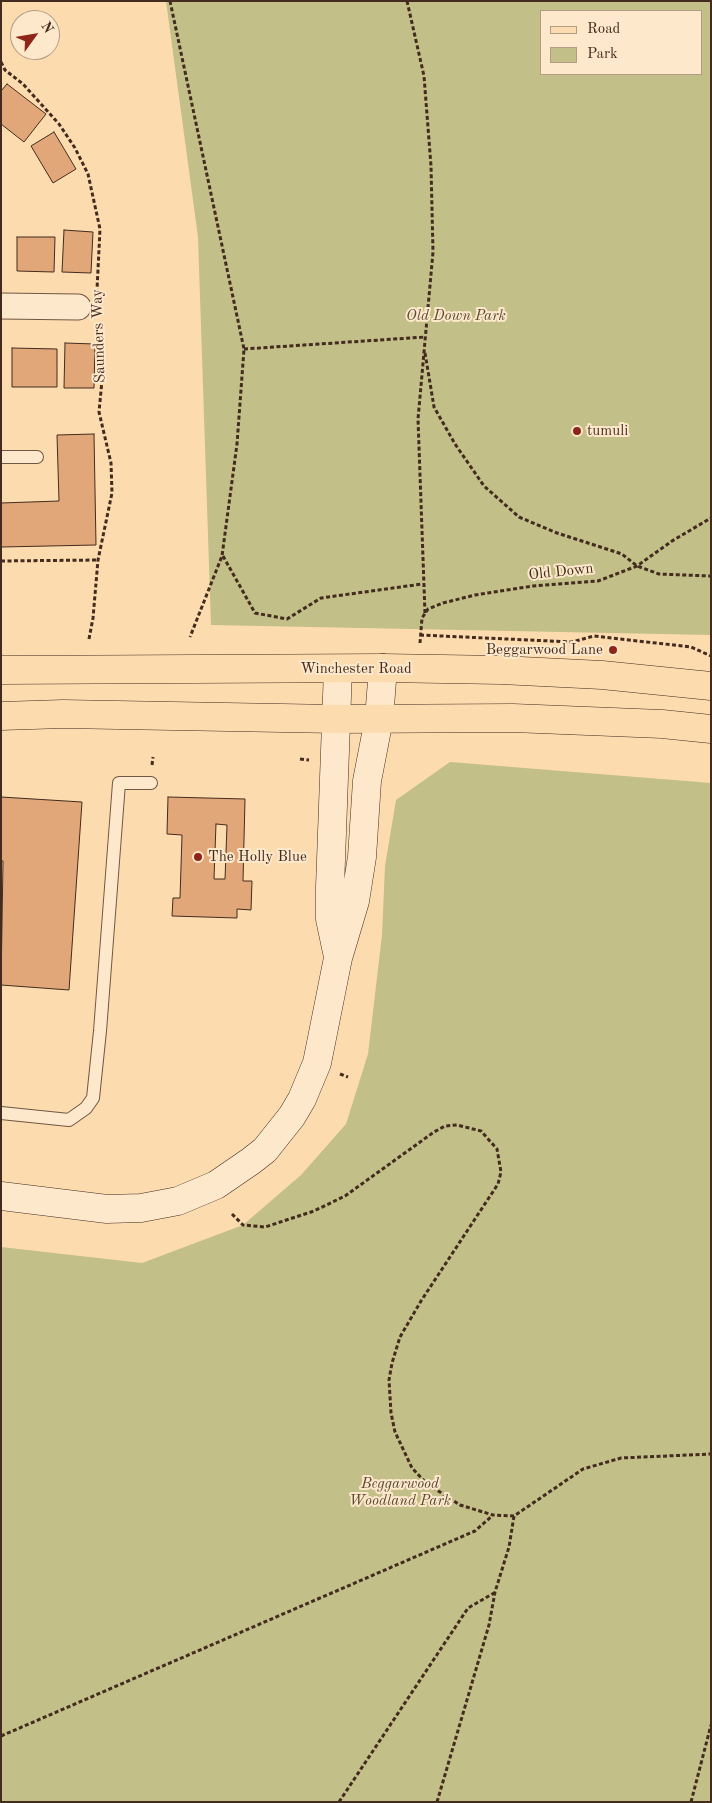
<!DOCTYPE html>
<html>
<head>
<meta charset="utf-8">
<style>
  body { margin:0 }
  #map { position:relative; width:712px; height:1803px; overflow:hidden; background:#fcdcaf; font-family:"Old Standard TT",serif }
  canvas { display:block }
  .frame { position:absolute; inset:0; border:2px solid #432b1f; pointer-events:none }
  .legend { position:absolute; left:540px; top:10px; width:162px; height:65px; box-sizing:border-box; background:#fde8cb; border:1px solid #b39c86; margin:0; padding:6px 9px; list-style:none; font-size:15px; color:#432b1f }
  .legend li { display:flex; align-items:center; gap:10px; height:25px }
  .legend b { width:25px; border:1px solid #b39c86 }
  .north { position:absolute; left:10px; top:10px; width:50px; height:50px; box-sizing:border-box; background:#fde8cb; border:1px solid #b39c86; border-radius:50%; rotate:58deg; font-size:14px; font-weight:700; line-height:20px; text-align:center; color:#432b1f }
  .north::after { content:''; display:block; margin:auto; width:18px; height:22px; background:#8f2418; clip-path:polygon(50% 0,100% 100%,50% 72%,0 100%) }
</style>
</head>
<body>
<div id="map">
<canvas width="712" height="1803"></canvas>
<div class="frame"></div>
<ul class="legend">
<li><b style="height:6px;background:#fcdcaf"></b>Road</li>
<li><b style="height:14px;background:#c2bf88"></b>Park</li>
</ul>
<div class="north">N</div>
</div>
<script>
const ctx = document.querySelector('canvas').getContext('2d');
ctx.lineJoin = 'round';
function paint(path, color) { ctx.fillStyle = color; ctx.fill(path, 'evenodd'); }
const toPath = rows => new Path2D(rows.map(r => 'M' + r).join(''));
function stroke(path, color, width, dash) { ctx.strokeStyle = color; ctx.lineWidth = width; ctx.lineCap = dash ? 'butt' : 'round'; ctx.setLineDash(dash || []); ctx.stroke(path); }
function drawText(font, color, halo, rows, align = 'center') {
  ctx.font = font + ' "Old Standard TT",serif'; ctx.lineWidth = 4; ctx.setLineDash([]); ctx.textBaseline = 'middle'; ctx.strokeStyle = halo; ctx.fillStyle = color; for (const [text, x, y, turn = 0] of rows) {
    ctx.save(); ctx.translate(x, y); ctx.rotate((+turn || 0) * Math.PI / 180); ctx.textAlign = isNaN(turn) ? turn : align; if (halo) ctx.strokeText(text, 0, 0); ctx.fillText(text, 0, 0); ctx.restore();
  }
}
const green = toPath([
  [166,1,711,1,711,635,211,625,198,237],
  [541,11,701,11,701,74,541,74],
  [450,762,711,783,711,1802,1,1802,1,1247,142,1263,243,1225,301,1175,346,1124,368,1054,382,935,385,866,396,800]
]);
const building = toPath([
  [7,84,46,114,24,142,1,124,1,91,7,84],
  [54,132,76,169,53,183,31,146,54,132],
  [64,230,93,232,91,273,62,272,64,230],
  [17,237,55,237,54,272,17,271,17,237],
  [65,343,95,344,94,388,64,388,65,343],
  [12,348,57,349,57,387,12,387,12,348],
  [94,434,96,545,1,547,1,503,59,501,57,435,94,434],
  [1,797,82,802,69,990,1,985,3,861,1,861,1,797],
  [168,797,245,799,243,881,252,881,251,910,237,909,237,918,172,916,173,898,180,898,182,835,167,834,168,797],
  [216,824,227,825,225,879,214,879,216,824]
]);
const path = toPath([
  [170,1,244,349,237,444,222,556,190,637],
  [407,1,424,76,431,166,433,252,418,419,425,614],
  [1,62,5,70,23,84,59,124,75,148,88,174,100,229,97,290],
  [244,349,425,337],
  [425,353,434,407,455,444,484,486,519,517,557,533,622,554,637,566,659,574,711,576],
  [223,556,255,613,287,619,321,598,422,584],
  [1,561,98,560],
  [420,635,572,642,594,636,691,647,711,656],
  [89,639,93,618,98,560,112,493,111,463,99,412,103,370,98,324],
  [420,643,422,618,428,609,443,603,475,595,533,586,598,581,637,566,672,541,711,518],
  [300,759,309,760],
  [152,765,153,757],
  [340,1074,348,1077],
  [232,1214,243,1225,265,1227,314,1211,345,1196,434,1132,445,1126,457,1125,481,1131,497,1149,501,1172,498,1184,421,1301,400,1337,392,1363,389,1380,391,1413,395,1432,412,1468,426,1483,460,1505,493,1515,514,1516,583,1469,621,1458,711,1454],
  [1,1736,475,1531,492,1516],
  [339,1802,468,1608,494,1593],
  [437,1802,489,1625,495,1592,509,1547,514,1516],
  [691,1802,711,1725]
]);
const lane = toPath([
  [1,457,37,457],
  [1,1113,69,1120,86,1108,93,1098,100,1031,119,783,151,783]
]);
const street = toPath([
  [1,306,78,307]
]);
const secondary = toPath([
  [337,952,330,919,330,887,338,669],
  [1,1196,107,1209,141,1208,178,1201,216,1185,251,1161,265,1150,292,1116,302,1099,317,1063,338,958,355,901,362,857,367,781,379,719,383,668]
]);
const primary = toPath([
  [1,670,383,668,501,670,602,675,711,686],
  [1,716,63,714,336,719,513,718,662,724,711,729]
]);
const markers = [
  [577,431,5,"#8f2418"],
  [613,650,5,"#8f2418"],
  [198,857,5,"#8f2418"]
];
const parkNames = [
  ["Old Down Park",456,316],
  ["Beggarwood",400,1484],
  ["Woodland Park",400,1501]
];
const streetNames = [
  ["Saunders Way",99,336,-92],
  ["Old Down",561,572,-6],
  ["Winchester Road",356,669]
];
const poiNames = [
  ["tumuli",587,431],
  ["Beggarwood Lane",603,650,"right"],
  ["The Holly Blue",208,857]
];
paint(green, '#c2bf88');
paint(building, '#e2a779');
stroke(building, '#432b1f', 1);
stroke(lane, '#715743', 14);
stroke(street, '#715743', 27);
stroke(secondary, '#432b1f', 29);
stroke(primary, '#432b1f', 29);
stroke(path, '#432b1f', 3, [4, 2.5]);
stroke(lane, '#fde8cb', 12);
stroke(street, '#fde8cb', 25);
stroke(secondary, '#fde8cb', 28);
stroke(primary, '#fcdcaf', 28);
for (const [x, y, r, color] of markers) { const dot = new Path2D(); dot.arc(x, y, r, 0, 2 * Math.PI); ctx.fillStyle = color; ctx.fill(dot); stroke(dot, '#fde8cb', 2); }
drawText('italic 15px', '#5c4934', '#fde8cb', parkNames);
drawText('15px', '#432b1f', '#fde8cb', streetNames);
drawText('15px', '#432b1f', '#fde8cb', poiNames, 'left');
</script>
</body>
</html>
